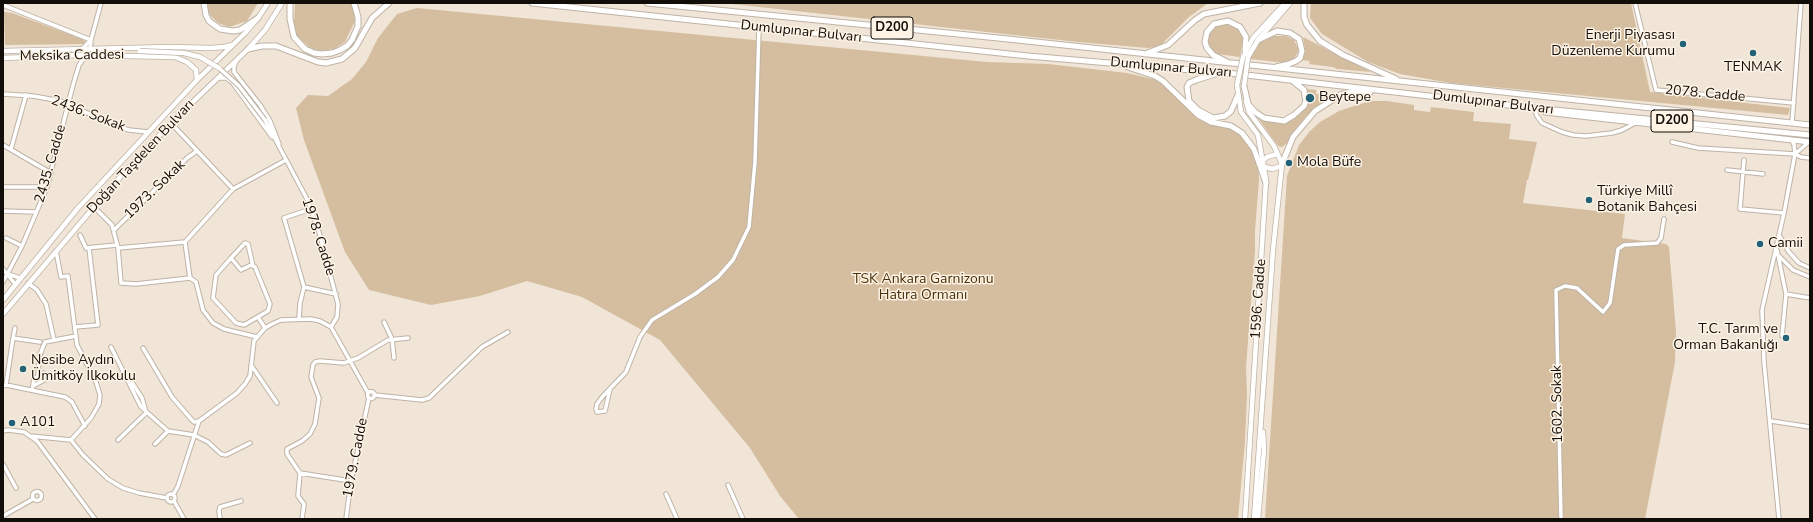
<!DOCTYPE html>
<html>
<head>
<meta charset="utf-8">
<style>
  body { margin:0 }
  #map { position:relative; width:1813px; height:522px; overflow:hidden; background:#f0e5d7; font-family:"Nunito Sans",sans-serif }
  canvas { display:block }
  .frame { position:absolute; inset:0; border:4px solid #110d09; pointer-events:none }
</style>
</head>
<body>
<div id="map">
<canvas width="1813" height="522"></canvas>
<div class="frame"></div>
</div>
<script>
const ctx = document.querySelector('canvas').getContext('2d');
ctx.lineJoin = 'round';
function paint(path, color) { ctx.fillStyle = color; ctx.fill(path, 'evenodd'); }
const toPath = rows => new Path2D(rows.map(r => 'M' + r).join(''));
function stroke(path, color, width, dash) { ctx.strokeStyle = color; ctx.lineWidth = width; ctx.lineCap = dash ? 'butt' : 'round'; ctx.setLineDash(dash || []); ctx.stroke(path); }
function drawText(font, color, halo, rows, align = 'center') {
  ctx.font = font + ' "Nunito Sans",sans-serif'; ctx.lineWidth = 3; ctx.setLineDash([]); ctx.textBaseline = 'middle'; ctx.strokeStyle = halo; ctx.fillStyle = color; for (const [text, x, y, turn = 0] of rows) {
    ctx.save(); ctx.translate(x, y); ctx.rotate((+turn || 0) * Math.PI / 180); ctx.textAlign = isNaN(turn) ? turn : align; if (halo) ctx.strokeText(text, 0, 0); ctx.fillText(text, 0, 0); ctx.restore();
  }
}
const green = toPath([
  [207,3,258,3,247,21,229,27,218,23,210,15,207,9],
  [295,3,350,3,353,7,355,21,345,42,334,49,321,51,310,48,297,36,294,24],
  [723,3,1213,3,1207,4,1189,17,1160,46,1148,48,1078,42],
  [1311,3,1631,3,1650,92,1790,108,1788,115,1451,83,1400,74,1368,62,1322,34,1310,18],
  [417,8,987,62,1048,64,1127,73,1161,81,1200,119,1212,125,1224,126,1238,132,1247,141,1253,150,1258,168,1259,179,1255,231,1255,251,1246,367,1247,394,1245,441,1238,519,799,519,780,496,750,448,660,340,582,297,527,281,480,296,431,305,369,290,345,252,304,140,296,108,308,95,328,96,352,79,366,62,378,38,397,14],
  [4,12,12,13,85,40,84,44,5,45],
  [1225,23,1230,23,1239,29,1241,33,1243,40,1240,57,1217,54,1209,48,1207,41,1210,31,1213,27],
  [1274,36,1286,36,1294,40,1298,48,1298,52,1294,59,1286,63,1250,59,1256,46,1262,41],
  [1303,37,1369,71,1370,72,1337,69,1333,67,1309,64,1310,61,1302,60,1305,50],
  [1305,89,1316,90,1316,94,1330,94,1331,96,1305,117,1286,144,1282,147,1278,146,1258,118,1282,122,1288,122,1295,118,1301,112,1308,101,1308,95],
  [1370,101,1387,101,1414,105,1414,110,1430,112,1431,107,1474,112,1473,121,1511,124,1509,139,1537,142,1528,180,1527,180,1523,203,1625,214,1622,238,1666,244,1669,247,1676,332,1675,362,1645,519,1265,519,1287,176,1299,145,1310,131,1320,122,1339,111]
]);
const minor = toPath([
  [1635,3,1656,90,1794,103],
  [3,5,91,40],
  [82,49,91,40],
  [90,49,91,40,101,3],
  [237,60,234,66,234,72,260,105,270,121,279,144],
  [218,78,226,78,232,82,272,137],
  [3,94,33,96,61,101,116,126,129,130,148,132],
  [1534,108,1537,116,1542,123,1562,132,1573,135,1586,136,1612,133,1622,130,1635,123],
  [265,120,308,201,319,232,338,304,337,317,331,327],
  [171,123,233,189],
  [1792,123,1801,3],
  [1672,142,1698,148,1795,154,1801,157,1810,158],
  [3,145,51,173],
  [11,149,26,95],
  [1795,154,1809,142],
  [1744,160,1740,209,1784,213,1795,154,1794,144,1791,140],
  [1727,170,1763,174],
  [3,187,47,187],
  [94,207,112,225,118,248,121,283,136,284,190,278,185,242],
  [3,211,36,212],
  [114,230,187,158,197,151],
  [80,235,86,248,117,245],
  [1779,235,1789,252,1799,263,1810,268],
  [6,238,22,246],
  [118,248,185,242,233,189,286,160],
  [1777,250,1786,294,1810,298],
  [56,251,61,277,68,276,77,345,96,382,100,395,99,404,91,418,71,440],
  [1778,255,1793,270,1810,277],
  [231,258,241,270,251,265,255,267,270,304,268,311,244,325,236,323,213,298,216,275,231,258],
  [231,258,245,243,248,244,253,266],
  [3,269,15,284],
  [8,274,20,278],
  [190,278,196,282,203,310,213,323,224,329,257,337],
  [3,282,22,246,47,187,73,85,79,65,86,55],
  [28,283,37,290,46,304,54,340],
  [304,287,336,294],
  [258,317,265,328],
  [299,319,300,303,304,287,284,218,311,209],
  [384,322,392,339,394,358],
  [75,327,98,325,89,248],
  [1782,336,1786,294],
  [13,338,15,328],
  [111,347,141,407,168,431,194,435,208,442,221,454,226,455,250,443],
  [143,348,172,397,191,419,194,422,199,421],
  [251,365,277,403],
  [123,372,126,373,142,398,146,412],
  [38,376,39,357,45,342,76,336],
  [6,385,13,338,40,342],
  [3,386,6,385,65,397,72,402,85,426],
  [610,389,605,411,597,412,596,409,597,404,603,396,626,372,640,337,652,320,695,294,718,277,733,260,749,227,755,162,759,28],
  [32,390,34,379,43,373,46,379,33,386],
  '367.5 395a3.5 3.5 0 1 1 7 0a3.5 3.5 0 1 1-7 0Z',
  [374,395,422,400,429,398,482,347,508,332],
  [1771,421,1810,427],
  [3,431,8,430,24,432,37,441,95,519],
  [30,436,71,440,83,455,108,479,123,488,139,493,167,498],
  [118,440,146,413],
  [155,444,168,431],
  [3,464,16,488],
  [300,473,298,496,304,504,302,519],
  [351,481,300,473,287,454,287,449,302,441,310,434,315,424,319,398,311,377,313,365,315,362,320,361,344,363,358,358,388,340,408,338],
  [728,485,743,519],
  '32.5 496a4.5 4.5 0 1 1 9 0a4.5 4.5 0 1 1-9 0Z',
  '167 498a4 4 0 1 1 8 0a4 4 0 1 1-8 0Z',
  [666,494,677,519],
  [173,495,178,486,199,421,237,393,245,384,250,376,254,341,265,328,272,324,281,320,311,319,320,321,331,327,368,393],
  [174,501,184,519],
  [3,516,33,499],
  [220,519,219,511,220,507,241,501],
  [346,519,351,481,369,398],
  [1561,519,1556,290,1565,286,1577,288,1603,312,1610,303,1618,249,1624,245,1657,243,1661,238,1664,219],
  [1779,519,1764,362,1762,310,1784,213]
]);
const major = toPath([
  [3,51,170,47,211,48,224,47,232,45],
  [1243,57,1253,38,1285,3],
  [1248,57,1258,40,1290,3],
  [3,58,78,55,175,57,187,62,196,70,197,80],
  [1237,85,1241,112,1258,135,1266,180,1245,519],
  [1246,101,1249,112,1274,146,1282,164,1273,250,1254,519],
  [1264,160,1267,157,1277,154],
  [1265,167,1272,169,1281,166],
  [3,300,78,208,197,80,245,33,258,18,268,3],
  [3,314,111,187,171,123,248,49,265,30,282,3],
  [1258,519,1264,450,1263,432]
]);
const highway = toPath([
  [204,3,206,15,209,21,220,29,233,31,240,30,258,18],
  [290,3,290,19,294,37,305,49,314,53,322,54,332,53,340,50,347,46,352,40,358,26,358,17,354,3],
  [532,3,1028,56,1237,74,1534,108,1810,135],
  [647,3,1008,39,1810,125],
  [1304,3,1304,17,1307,25,1320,41,1343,55,1396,79],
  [1258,40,1277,31,1290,33,1299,39,1302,51,1300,58,1296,61,1289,64,1276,67],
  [248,49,262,46,276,46,318,62,326,63,342,59,355,48,372,18,389,3],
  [1145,54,1168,45,1195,20,1204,14,1260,3],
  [1227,62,1213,55,1207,48,1205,42,1207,32,1214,24,1228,21,1240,27,1246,37,1245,50],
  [1128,67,1155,76,1163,81,1198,115,1211,122,1231,126,1242,133,1254,149,1266,183],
  [1215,74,1196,80,1189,83,1187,87,1189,101,1198,110,1213,118,1225,116,1231,111,1238,95],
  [1244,86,1248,104,1255,112,1264,118,1284,121,1294,115,1304,106,1306,101,1304,90,1293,81],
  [1545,112,1810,142],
  [1282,164,1293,137,1315,111,1340,95,1351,92,1370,92]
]);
const minorBridge = toPath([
  [219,68,239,86,265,120]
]);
const majorBridge = toPath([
  [140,51,184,53,200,57,219,68],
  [1237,85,1243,57],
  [1244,86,1248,57]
]);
const markers = [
  [1683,44,4,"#236278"],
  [1753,53,4,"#236278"],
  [1310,98,5,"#236278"],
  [1289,163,4,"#236278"],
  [1589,200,4,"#236278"],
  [1760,244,4,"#236278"],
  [1786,338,4,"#236278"],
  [23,369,4,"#236278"],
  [12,423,4,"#236278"]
];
const shields = [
  [892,28,42],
  [1672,121,42]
];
const shieldNames = [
  ["D200",892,28],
  ["D200",1672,121]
];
const streetNames = [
  ["Dumlupınar Bulvarı",801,32,6],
  ["Meksika Caddesi",72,56,-1],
  ["Dumlupınar Bulvarı",1171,68,5],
  ["2078. Cadde",1705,94,5],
  ["Dumlupınar Bulvarı",1493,103,7],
  ["2436. Sokak",88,114,21],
  ["Doğan Taşdelen Bulvarı",141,157,-47],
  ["2435. Cadde",51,164,-74],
  ["1973. Sokak",155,190,-44],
  ["1978. Cadde",318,237,72],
  ["1596. Cadde",1259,299,-86],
  ["1602. Sokak",1558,404,-91],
  ["1979. Cadde",356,458,-79]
];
const poiNames = [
  ["Enerji Piyasası",1675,36,"right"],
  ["Düzenleme Kurumu",1675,52,"right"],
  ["TENMAK",1753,68,"center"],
  ["Beytepe",1319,98],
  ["Mola Büfe",1297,163],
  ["Türkiye Millî",1597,192],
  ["Botanik Bahçesi",1597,208],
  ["Camii",1768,244],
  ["T.C. Tarım ve",1778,330,"right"],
  ["Orman Bakanlığı",1778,346,"right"],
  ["Nesibe Aydın",31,361],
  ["Ümitköy İlkokulu",31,377],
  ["A101",20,423]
];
const parkNames = [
  ["TSK Ankara Garnizonu",923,280],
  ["Hatıra Ormanı",923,296]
];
paint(green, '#d4be9f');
stroke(minor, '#beb3a6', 5.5);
stroke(major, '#beb3a6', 6);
stroke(highway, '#beb3a6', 7);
stroke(minor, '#fff', 3.5);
stroke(major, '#fff', 4.5);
stroke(highway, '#fff', 5);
stroke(minorBridge, '#beb3a6', 5.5, []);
stroke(majorBridge, '#beb3a6', 6, []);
stroke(minorBridge, '#fff', 3.5);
stroke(majorBridge, '#fff', 4.5);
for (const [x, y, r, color] of markers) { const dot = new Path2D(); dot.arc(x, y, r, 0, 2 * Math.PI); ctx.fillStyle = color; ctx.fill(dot); stroke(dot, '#fef3e4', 1.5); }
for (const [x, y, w] of shields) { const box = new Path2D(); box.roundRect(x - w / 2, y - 11, w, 22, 3); ctx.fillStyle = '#fef3e4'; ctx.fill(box); stroke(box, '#110d09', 1); }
drawText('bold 13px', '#110d09', null, shieldNames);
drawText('14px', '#110d09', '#fef3e4', streetNames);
drawText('14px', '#110d09', '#fef3e4', poiNames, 'left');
drawText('14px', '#493109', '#fef3e4', parkNames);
</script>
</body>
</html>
